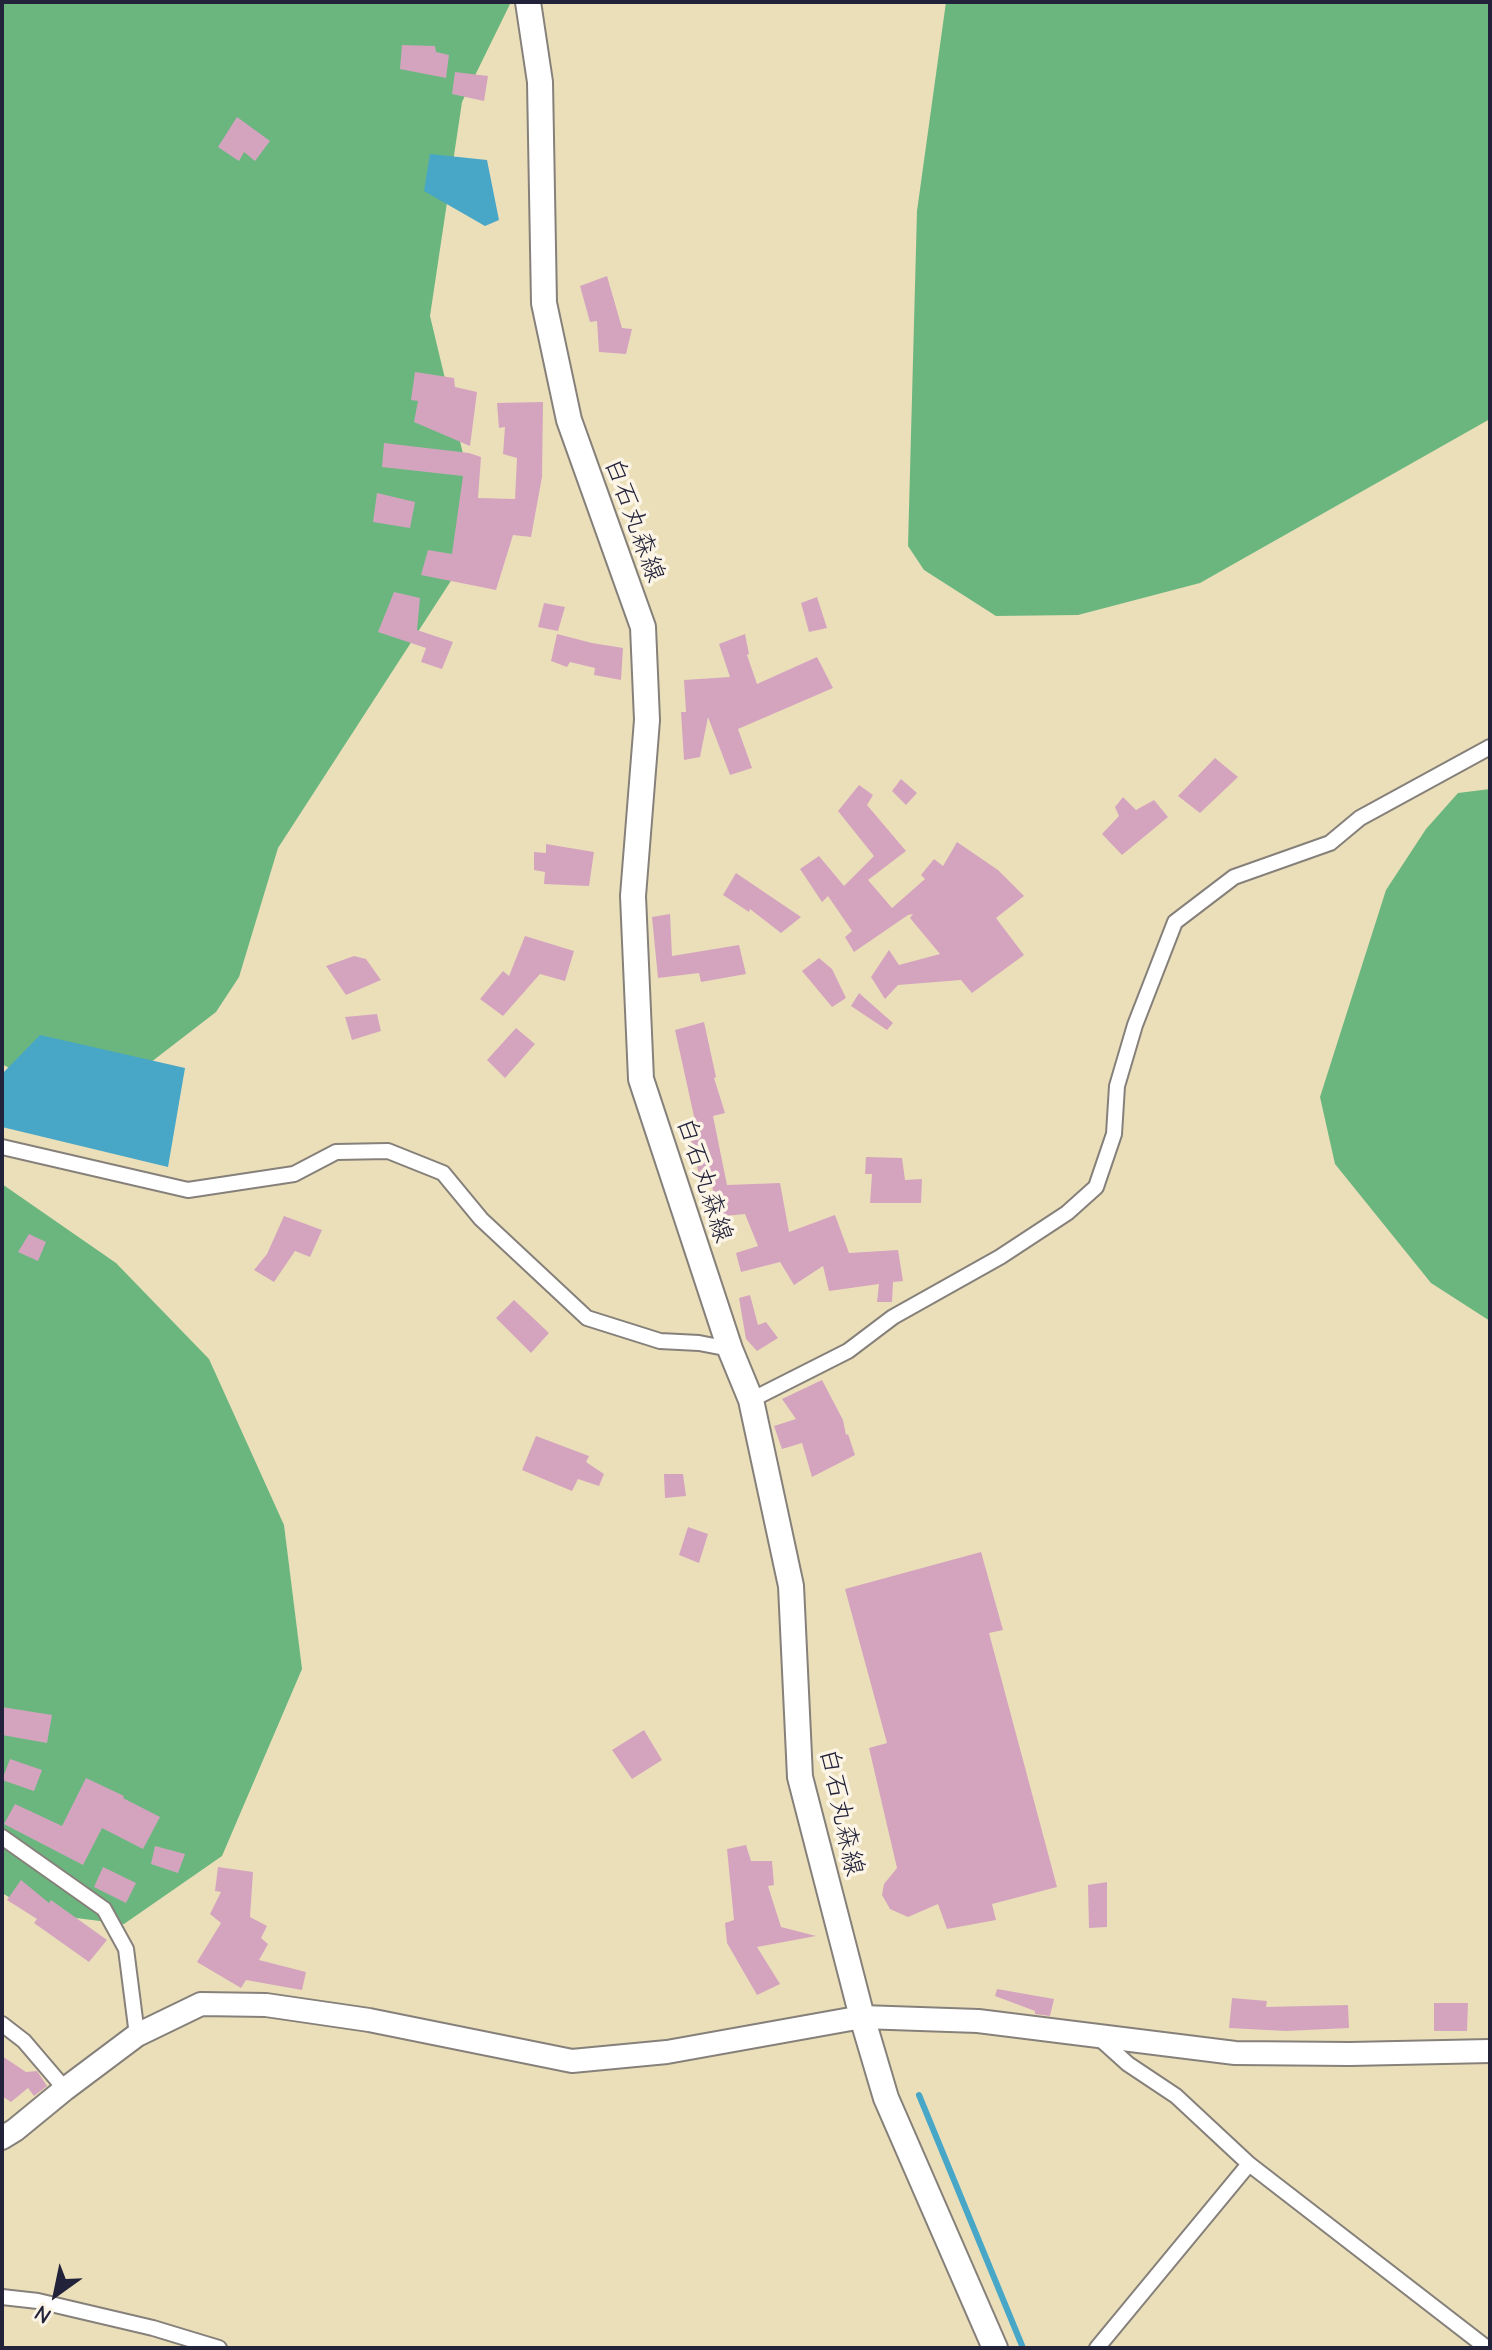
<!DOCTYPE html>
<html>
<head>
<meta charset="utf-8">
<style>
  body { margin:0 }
  #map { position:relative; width:1492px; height:2350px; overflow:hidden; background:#ebdfba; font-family:"Comic Neue",sans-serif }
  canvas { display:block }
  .frame { position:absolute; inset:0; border:4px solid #22223b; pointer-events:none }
  .north { position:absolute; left:16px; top:2254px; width:80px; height:80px; -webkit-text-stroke:6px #fcf5e5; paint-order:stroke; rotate:213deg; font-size:22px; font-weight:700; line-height:32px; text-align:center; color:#22223b }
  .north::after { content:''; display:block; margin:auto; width:28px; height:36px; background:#22223b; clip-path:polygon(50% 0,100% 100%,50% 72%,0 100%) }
</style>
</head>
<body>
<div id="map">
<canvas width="1492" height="2350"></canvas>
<div class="frame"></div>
<div class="north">N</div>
</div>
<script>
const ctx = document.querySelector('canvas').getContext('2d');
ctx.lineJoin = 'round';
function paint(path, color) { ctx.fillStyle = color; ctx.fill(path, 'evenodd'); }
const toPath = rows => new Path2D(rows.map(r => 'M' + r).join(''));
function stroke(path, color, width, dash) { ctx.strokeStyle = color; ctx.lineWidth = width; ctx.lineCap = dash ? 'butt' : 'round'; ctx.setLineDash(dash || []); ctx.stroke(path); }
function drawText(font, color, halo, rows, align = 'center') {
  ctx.font = font + ' "Comic Neue","Klee One",sans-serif'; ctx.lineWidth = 7; ctx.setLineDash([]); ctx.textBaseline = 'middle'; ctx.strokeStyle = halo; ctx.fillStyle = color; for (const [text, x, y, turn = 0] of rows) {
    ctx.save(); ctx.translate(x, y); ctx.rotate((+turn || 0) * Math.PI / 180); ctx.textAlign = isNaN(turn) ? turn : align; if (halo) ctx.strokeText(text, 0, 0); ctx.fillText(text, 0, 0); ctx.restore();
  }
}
const forest = toPath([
  [2,2,511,2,462,102,430,316,470,483,456,573,278,848,239,977,216,1012,94,1106,62,1098,2,1064],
  [946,2,1490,2,1490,419,1200,583,1078,615,996,616,924,570,908,546,917,211],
  [1490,789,1490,1321,1431,1283,1335,1164,1320,1097,1386,890,1426,829,1458,793],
  [2,1184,116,1263,209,1359,284,1525,302,1669,222,1856,124,1924,36,1913,2,1893]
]);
const water = toPath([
  [430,154,487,160,499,220,485,226,424,191],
  [40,1035,185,1068,168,1167,2,1127,2,1074]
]);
const stream = toPath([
  [919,2095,1023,2348]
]);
const building = toPath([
  [402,45,435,46,436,52,449,55,446,78,400,69],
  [455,72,488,76,484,101,452,94],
  [237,117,270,141,255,161,244,152,239,161,218,147],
  [607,276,622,328,632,329,626,354,599,352,597,321,590,322,580,286],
  [415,372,454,378,455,387,477,392,470,446,414,422,418,401,411,400],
  [543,402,542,477,531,537,513,535,496,590,421,575,428,550,452,554,463,476,382,467,384,443,469,453,481,457,478,498,515,499,517,458,503,454,505,427,499,428,497,403],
  [377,493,415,502,410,528,373,522],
  [394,592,420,598,417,630,453,642,442,669,421,662,426,648,378,632],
  [817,597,827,628,809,632,801,603],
  [544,603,565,607,558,631,538,627],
  [557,634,592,643,623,648,621,680,594,675,595,668,570,662,567,667,551,661],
  [745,634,749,654,747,655,757,684,817,657,833,688,738,729,752,768,730,775,708,717,700,757,684,760,681,712,686,712,684,680,730,677,719,644],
  [1215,758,1238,777,1200,813,1178,796],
  [901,779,917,793,906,805,892,791],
  [859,785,873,795,867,805,906,851,868,880,892,908,925,879,921,875,934,859,943,866,957,842,998,870,1024,896,996,918,1024,955,972,993,961,980,898,985,885,999,871,977,889,950,899,965,940,954,910,918,913,914,908,915,854,952,845,937,852,931,828,896,822,902,800,869,819,856,844,886,874,856,838,811],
  [1123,797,1136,810,1154,800,1168,817,1122,855,1102,834,1119,816,1115,807],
  [546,844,594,852,589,886,544,884,545,872,534,870,534,852,546,853],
  [736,873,801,917,781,933,750,909,749,912,723,895],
  [670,914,672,956,739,945,746,974,701,982,699,973,658,978,652,917],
  [525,936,574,951,565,981,540,974,503,1016,480,999,503,971,509,976],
  [354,956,366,959,381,980,346,995,326,966],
  [819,958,832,969,846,998,832,1007,802,971],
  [859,993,893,1023,887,1030,851,1006],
  [377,1014,381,1031,352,1040,345,1017],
  [704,1022,716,1077,714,1078,725,1113,713,1116,727,1185,780,1183,789,1232,835,1215,849,1253,898,1250,903,1281,893,1282,892,1302,877,1302,879,1284,829,1291,823,1266,794,1285,780,1262,741,1272,736,1253,758,1246,745,1214,714,1217,712,1176,700,1179,689,1132,697,1130,675,1030],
  [516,1028,535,1044,505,1078,487,1060],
  [866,1157,902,1158,905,1180,922,1179,921,1203,870,1203,872,1174,865,1174],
  [284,1216,322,1230,310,1257,295,1251,274,1282,254,1270,267,1254],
  [29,1234,46,1242,38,1261,18,1252],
  [750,1295,758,1325,766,1322,778,1338,757,1351,746,1339,739,1298],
  [514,1300,549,1333,531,1353,496,1318],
  [822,1380,843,1420,846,1435,848,1434,855,1455,812,1477,802,1443,782,1449,774,1426,796,1419,782,1399],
  [536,1436,589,1456,586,1462,604,1474,599,1486,578,1479,572,1491,522,1470],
  [664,1474,683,1474,686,1496,665,1498],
  [688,1527,708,1534,699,1563,679,1555],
  [981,1552,1003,1630,989,1633,1057,1887,992,1904,996,1920,947,1929,938,1904,908,1917,890,1909,882,1895,884,1884,897,1868,869,1748,887,1743,845,1589],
  [2,1707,52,1715,47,1743,2,1735],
  [644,1730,662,1760,632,1779,612,1750],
  [10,1759,42,1770,34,1791,2,1780],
  [86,1778,124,1796,123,1798,160,1817,143,1849,102,1828,83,1865,4,1824,15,1804,62,1826],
  [746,1845,751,1861,772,1861,774,1885,768,1886,781,1927,816,1936,757,1947,780,1984,757,1995,727,1943,725,1923,734,1920,727,1849],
  [155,1846,185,1854,178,1873,151,1864],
  [103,1867,136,1883,126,1903,94,1887],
  [218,1867,253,1872,250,1917,267,1926,261,1938,268,1944,259,1960,306,1972,302,1990,246,1980,241,1988,197,1962,221,1923,210,1914,221,1892,215,1891],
  [21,1880,49,1903,51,1900,107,1940,89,1962,34,1923,37,1919,7,1900],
  [1107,1882,1107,1927,1089,1928,1088,1885],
  [997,1989,1054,1999,1050,2016,1035,2014,1035,2011,995,1996],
  [1232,1998,1267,2001,1266,2007,1348,2005,1349,2028,1286,2031,1229,2028],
  [1434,2003,1468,2003,1467,2031,1434,2031],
  [2,2056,26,2072,37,2071,47,2086,34,2096,28,2088,11,2102,2,2096]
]);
const street = toPath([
  [2,1147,188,1190,294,1174,336,1152,388,1151,443,1173,481,1219,587,1318,660,1341,699,1343,730,1349],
  [751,1400,848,1351,893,1317,1000,1257,1067,1213,1096,1187,1114,1134,1117,1086,1135,1025,1175,922,1234,877,1330,843,1360,818,1490,747],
  [2,1837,104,1909,126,1949,137,2035],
  [2,2024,24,2041,65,2089],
  [1098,2037,1128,2064,1176,2096,1249,2164,1487,2348],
  [2,2297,38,2301,153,2328,219,2348],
  [1097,2348,1249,2164]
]);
const secondary = toPath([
  [2,2138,15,2130,65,2089,137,2035,201,2004,266,2005,369,2020,572,2061,667,2052,862,2017,978,2021,1235,2053,1350,2054,1490,2051]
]);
const primary = toPath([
  [528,2,540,82,544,303,569,420,643,627,647,720,633,896,641,1079,730,1349,751,1400,791,1586,800,1777,862,2017,886,2098,995,2348]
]);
const streetNames = [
  ["白石丸森線",634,520,70],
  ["白石丸森線",704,1180,72],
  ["白石丸森線",841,1812,78]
];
paint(forest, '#6bb67f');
paint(water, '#48a6c7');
stroke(stream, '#48a6c7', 6);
paint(building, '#d4a4bf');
stroke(street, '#86807a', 18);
stroke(secondary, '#86807a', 26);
stroke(primary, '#86807a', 28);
stroke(street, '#fff', 14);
stroke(secondary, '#fff', 22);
stroke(primary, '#fff', 24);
drawText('26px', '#22223b', '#fcf5e5', streetNames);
</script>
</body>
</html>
